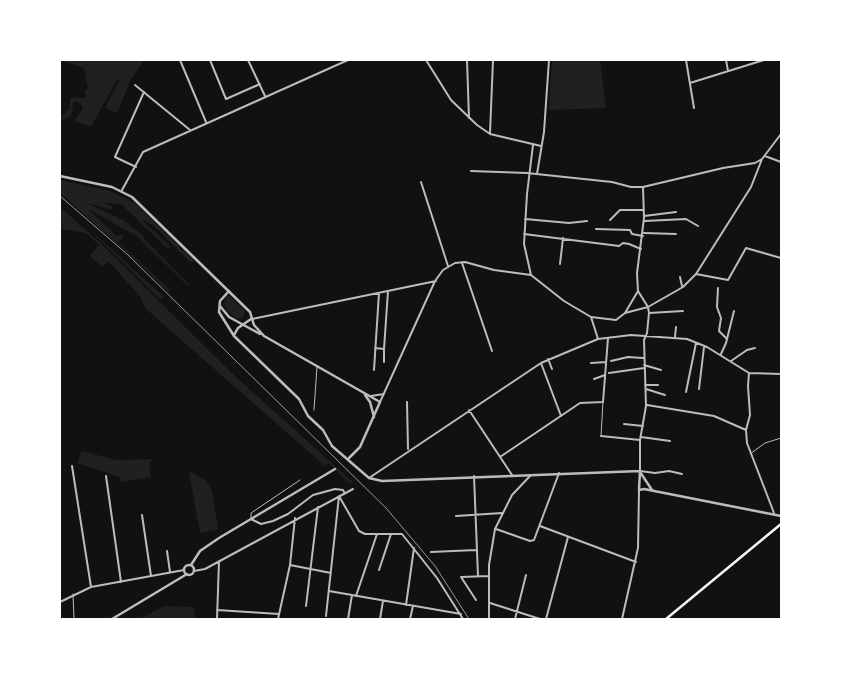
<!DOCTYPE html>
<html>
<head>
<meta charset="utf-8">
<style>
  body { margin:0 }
  #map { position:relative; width:841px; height:679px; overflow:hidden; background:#111; font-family:"IBM Plex Sans",sans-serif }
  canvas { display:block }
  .frame { position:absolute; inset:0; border:61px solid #fff; pointer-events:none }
</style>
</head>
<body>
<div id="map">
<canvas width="841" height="679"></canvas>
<div class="frame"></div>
</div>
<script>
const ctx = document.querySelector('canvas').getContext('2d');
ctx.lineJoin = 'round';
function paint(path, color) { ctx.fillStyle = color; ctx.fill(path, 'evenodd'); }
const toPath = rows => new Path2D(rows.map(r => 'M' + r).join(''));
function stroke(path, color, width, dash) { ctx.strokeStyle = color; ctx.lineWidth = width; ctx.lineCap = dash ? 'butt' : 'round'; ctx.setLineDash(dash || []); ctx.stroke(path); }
const green = toPath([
  [60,60,144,60,129,83,117,80,91,127,74,121,83,108,81,104,75,101,72,104,73,110,70,117,63,120,60,118,70,108,70,98,85,98,86,96,85,91,88,88,84,68],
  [552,60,600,60,606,108,549,110],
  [122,81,129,84,117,113,105,108,118,83],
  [60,180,110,191,135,203,179,246,180,250,182,249,194,261,191,263,154,226,141,219,171,247,169,249,166,247,121,204,103,203,112,206,112,210,87,203,123,220,143,235,143,238,189,284,188,286,138,237,88,209,117,236,125,235,118,242,154,275,170,290,168,292,144,268,60,193],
  [60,207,98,241,236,377,353,482,350,484,329,463,325,466,145,308,140,296,108,261,102,267,90,256,99,245,86,233,61,229],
  [87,227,164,297,161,300,117,257],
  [226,296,230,296,245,311,243,318,235,318,227,311,224,303],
  [82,451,116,460,153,459,149,464,151,477,121,482,120,477,77,463],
  [189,471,206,481,212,490,218,530,200,533],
  [164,606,194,607,195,619,140,619]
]);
const service = toPath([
  [314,410,317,367],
  [750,454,765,443,781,438],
  [251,518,251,513,300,480],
  [73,594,74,619]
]);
const pedestrian = toPath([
  [601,436,603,402]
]);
const minor = toPath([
  [180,60,206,122],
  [210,60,226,99,260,84],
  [248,60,265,96],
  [426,60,451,100,477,125,490,134,541,146],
  [467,60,469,118],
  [686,60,694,108],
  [726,60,728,71],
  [690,83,764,60],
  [135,85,190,130],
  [490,133,493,60],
  [765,156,781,162],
  [136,167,115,157,144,92],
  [471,171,527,173,612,182,631,187,643,187,723,168,755,163,762,159],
  [537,174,544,132,549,60],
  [421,182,448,266],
  [122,190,143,152,348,60],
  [644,216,676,212],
  [525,219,569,223,587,221],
  [610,220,620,210,643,210],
  [645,221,686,219,698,226],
  [596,229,630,230,632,234,643,236],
  [644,233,676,234],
  [524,234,619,246,623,243,629,244,641,249],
  [462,263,492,351],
  [560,264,563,238],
  [696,274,728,280,746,248,781,258],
  [531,275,524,244,527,194,533,145],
  [531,275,564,301,591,317,598,339],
  [680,277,682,286],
  [718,288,717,307,721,318,719,331,727,339],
  [638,291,637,273,644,218,643,187],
  [649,313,683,311],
  [591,317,616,320,625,313],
  [252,319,436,281],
  [675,337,676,327],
  [375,348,384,349,388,291],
  [721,354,726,343,734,311],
  [548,359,552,369],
  [611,361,628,357,643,358],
  [731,361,747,350,755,348],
  [384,362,384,349],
  [541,363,561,416],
  [591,363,606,362],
  [644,365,661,370],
  [374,370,379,293],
  [609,373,644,368],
  [749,373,748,386,750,415,746,430,747,443,774,513],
  [594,379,605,375],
  [645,385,658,385],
  [646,389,665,395],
  [699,389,704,347],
  [686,392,696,343],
  [371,396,384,394],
  [380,402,435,281,443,270,455,263,465,262,494,270,531,275],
  [407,402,408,449],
  [647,405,714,416,746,430],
  [469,410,512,475],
  [624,424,643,426],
  [601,436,640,440],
  [641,437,670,441],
  [500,457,580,403,603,402,608,338],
  [72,466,91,587],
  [682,474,669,471,655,473,640,471,640,440,646,406,644,340,647,333,649,313,648,307,638,291,625,313,648,307,683,287,696,274,751,187,762,159,781,134],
  [106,476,121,582],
  [474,476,478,576],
  [369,478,541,363,598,339,631,335,687,339,707,347,749,373,781,374],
  [339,496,359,531,365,534,402,534,437,578,463,619],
  [142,515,151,576],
  [456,516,502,513],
  [251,519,261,524,273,521,288,514,313,495,335,489,343,490,344,492],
  [540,526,636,562],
  [496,529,530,541,534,540,559,473],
  [167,551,170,572],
  [431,552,476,550],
  [290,565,331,573],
  [379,570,391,534],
  [194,571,205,569,353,489],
  [329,591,461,614],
  [356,596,377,534],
  [476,600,461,577,489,576],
  [60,602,91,587,184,570],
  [490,603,540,619],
  [406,605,414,548],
  [306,606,318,507],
  [217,610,279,614],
  [326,616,339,496],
  [217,619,219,561],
  [278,619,290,565,295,518],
  [348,619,352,595],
  [380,619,383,601],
  [410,619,413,606],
  [489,619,489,565,495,529,512,495,531,475],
  [515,619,526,575],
  [546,619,568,537],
  [622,619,638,548,639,491]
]);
const tertiary = toPath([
  [60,176,112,187,132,197,250,312,254,325,264,336],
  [229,291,220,301,219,312,234,336,299,399,308,416,323,430,332,446,369,478,382,481,640,471],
  [220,306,229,317,260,334],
  [234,335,238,328,251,319],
  [264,336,380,402,360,447,349,458],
  [365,395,370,402,374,417],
  [640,471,639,490,644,489,781,516],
  [640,472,652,490],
  '184 570a5 5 0 1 1 10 0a5 5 0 1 1-10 0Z',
  [191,565,200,551,219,538,335,469],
  [112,619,187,574]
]);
const secondary = toPath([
  [666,619,781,524]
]);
const rail = toPath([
  [60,196,128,255,386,508,435,566,469,619]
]);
paint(green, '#202020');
stroke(service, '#bcbcbc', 1);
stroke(pedestrian, '#bcbcbc', 1);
stroke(minor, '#bcbcbc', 2);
stroke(tertiary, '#bcbcbc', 2.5);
stroke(secondary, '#f5f5f5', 2.5);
stroke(rail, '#9a9a9a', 1);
</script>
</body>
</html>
